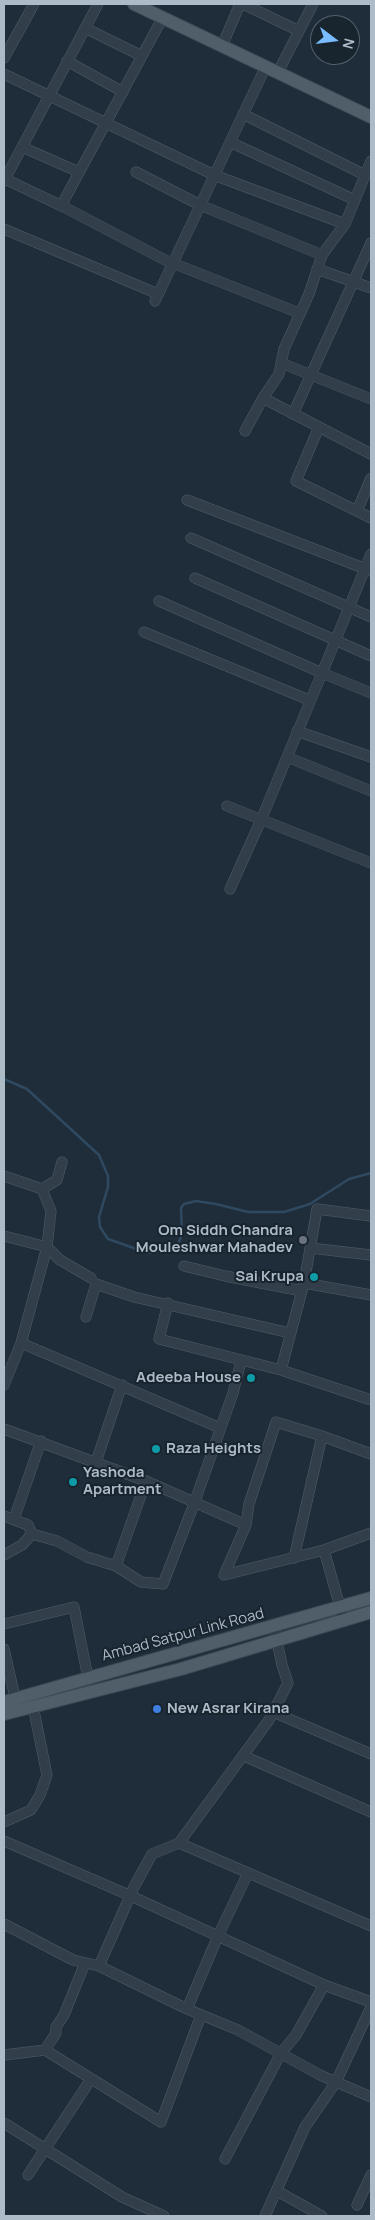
<!DOCTYPE html>
<html>
<head>
<meta charset="utf-8">
<style>
  body { margin:0 }
  #map { position:relative; width:375px; height:2220px; overflow:hidden; background:#1f2d3a; font-family:Manrope,sans-serif }
  canvas { display:block }
  .frame { position:absolute; inset:0; border:5px solid #adbac7; pointer-events:none }
  .north { position:absolute; left:310px; top:15px; width:50px; height:50px; box-sizing:border-box; background:#18242e; border:1px solid #54606b; border-radius:50%; rotate:105deg; font-size:14px; font-weight:700; line-height:20px; text-align:center; color:#adbac7 }
  .north::after { content:''; display:block; margin:auto; width:18px; height:22px; background:#79bcff; clip-path:polygon(50% 0,100% 100%,50% 72%,0 100%) }
</style>
</head>
<body>
<div id="map">
<canvas width="375" height="2220"></canvas>
<div class="frame"></div>
<div class="north">N</div>
</div>
<script>
const ctx = document.querySelector('canvas').getContext('2d');
ctx.lineJoin = 'round';
const toPath = rows => new Path2D(rows.map(r => 'M' + r).join(''));
function stroke(path, color, width, dash) { ctx.strokeStyle = color; ctx.lineWidth = width; ctx.lineCap = dash ? 'butt' : 'round'; ctx.setLineDash(dash || []); ctx.stroke(path); }
function drawText(font, color, halo, rows, align = 'center') {
  ctx.font = font + ' Manrope,sans-serif'; ctx.lineWidth = 4; ctx.setLineDash([]); ctx.textBaseline = 'middle'; ctx.strokeStyle = halo; ctx.fillStyle = color; for (const [text, x, y, turn = 0] of rows) {
    ctx.save(); ctx.translate(x, y); ctx.rotate((+turn || 0) * Math.PI / 180); ctx.textAlign = isNaN(turn) ? turn : align; if (halo) ctx.strokeText(text, 0, 0); ctx.fillText(text, 0, 0); ctx.restore();
  }
}
const stream = toPath([
  [4,1079,27,1089,99,1155,108,1176,108,1187,99,1217,100,1227,108,1239,148,1253,171,1250,179,1242,182,1234,181,1208,184,1204,196,1201,216,1204,248,1212,284,1212,310,1204,349,1179,371,1173]
]);
const minor = toPath([
  [243,4,299,31],
  [85,28,142,56],
  [222,46,240,4],
  [4,58,34,4],
  [67,61,123,92],
  [278,72,313,4],
  [4,74,214,175,345,224],
  [243,114,365,175],
  [230,142,355,200],
  [22,147,79,172],
  [371,161,345,224,322,255,309,294,284,349,279,374,263,398,371,454],
  [136,172,200,205,322,255],
  [5,179,64,207,165,260,299,313],
  [4,181,98,4],
  [61,206,163,17],
  [4,229,158,294],
  [317,269,371,288],
  [155,301,266,66],
  [281,363,371,399],
  [293,414,371,243],
  [319,427,296,481,371,518],
  [245,431,263,398],
  [187,500,371,571],
  [357,511,371,478],
  [191,538,371,617],
  [371,554,322,673,371,693],
  [195,578,371,656],
  [159,601,322,673,261,820,230,889],
  [144,632,309,700],
  [297,731,371,757],
  [287,757,371,791],
  [227,806,371,863],
  [4,1176,42,1189,51,1211,47,1247,60,1260,91,1278],
  [42,1189,57,1180,62,1162],
  [4,1236,47,1247,21,1343],
  [310,1248,371,1255],
  [184,1266,225,1276,302,1291],
  [304,1283,317,1209,371,1216],
  [168,1303,159,1339,281,1370,304,1283,371,1295],
  [86,1317,96,1284,134,1297,290,1333],
  [281,1370,371,1400],
  [4,1385,21,1343,220,1428],
  [4,1429,146,1481,246,1525],
  [371,1454,322,1436,276,1422,249,1504,246,1525,224,1575,324,1550,371,1533],
  [96,1462,122,1385],
  [4,1516,28,1525,32,1534],
  [14,1519,41,1441],
  [324,1550,342,1614],
  [4,1555,22,1545,32,1534,57,1541,87,1557,116,1566,141,1582,163,1584,194,1504,233,1393,241,1361],
  [294,1558,322,1436],
  [116,1566,146,1481],
  [4,1624,74,1607,88,1678],
  [274,1627,282,1665,288,1683,269,1720,179,1843,152,1854,134,1887,99,1966,187,2009,238,2030,320,2075,371,2097],
  [4,1649,17,1706],
  [273,1712,371,1754],
  [244,1756,371,1812],
  [4,1822,31,1810,40,1795,47,1775,33,1706],
  [4,1841,131,1896,324,1985,371,2002],
  [179,1843,371,1926],
  [4,1924,73,1960,99,1966],
  [187,2009,218,1936,248,1873],
  [45,2050,56,2033,56,2027,64,2015,85,1963],
  [4,2055,45,2050,161,2122,201,2015],
  [4,2123,122,2197,164,2216],
  [225,2159,281,2053,296,2035,324,1985],
  [28,2175,91,2079],
  [277,2191,322,2216],
  [357,2205,371,2175],
  [265,2216,305,2127,336,2082,371,2007]
]);
const major = toPath([
  [134,4,371,117],
  [4,1702,371,1598],
  [4,1714,181,1669,371,1612]
]);
const markers = [
  [303,1240,5,"#6b7280"],
  [314,1277,5,"#0f9aa8"],
  [251,1378,5,"#0f9aa8"],
  [156,1449,5,"#0f9aa8"],
  [73,1482,5,"#0f9aa8"],
  [157,1709,5,"#3f7fe0"]
];
const poiNames = [
  ["Om Siddh Chandra",293,1231],
  ["Mouleshwar Mahadev",293,1248],
  ["Sai Krupa",304,1277],
  ["Adeeba House",241,1378],
  ["Raza Heights",166,1449,"left"],
  ["Yashoda",83,1473,"left"],
  ["Apartment",83,1490,"left"],
  ["New Asrar Kirana",167,1709,"left"]
];
const streetNames = [
  ["Ambad Satpur Link Road",183,1635,-15]
];
stroke(stream, '#2f4961', 2.5);
stroke(minor, '#505d68', 11);
stroke(major, '#3c4854', 14);
stroke(minor, '#323f4a', 10);
stroke(major, '#505e6a', 12);
for (const [x, y, r, color] of markers) { const dot = new Path2D(); dot.arc(x, y, r, 0, 2 * Math.PI); ctx.fillStyle = color; ctx.fill(dot); stroke(dot, '#18242e', 2); }
drawText('bold 15px', '#adbac7', '#18242e', poiNames, 'right');
drawText('15px', '#adbac7', '#18242e', streetNames);
</script>
</body>
</html>
